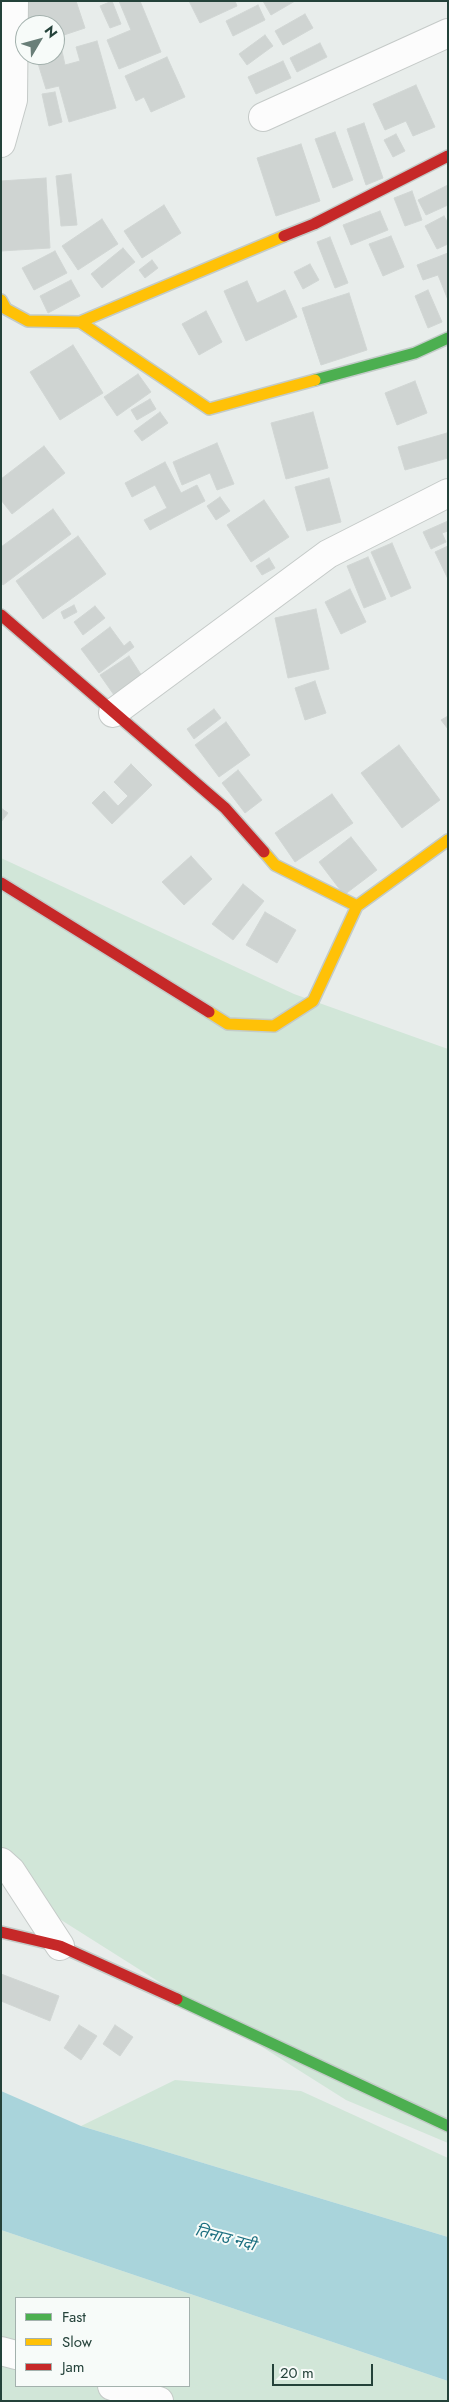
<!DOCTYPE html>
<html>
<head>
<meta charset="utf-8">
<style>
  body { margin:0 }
  #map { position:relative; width:449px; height:2402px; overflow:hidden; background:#e8edeb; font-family:Jost,sans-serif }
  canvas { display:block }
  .frame { position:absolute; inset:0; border:2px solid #24423a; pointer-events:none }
  .legend { position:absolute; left:15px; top:2297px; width:175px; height:90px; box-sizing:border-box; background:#f7fbf9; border:1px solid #a3b1ad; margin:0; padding:6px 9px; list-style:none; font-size:15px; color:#24423a }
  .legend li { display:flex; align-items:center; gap:10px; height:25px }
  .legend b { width:25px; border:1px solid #a3b1ad }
  .north { position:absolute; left:15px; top:15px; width:50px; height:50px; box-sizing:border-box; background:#f7fbf9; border:1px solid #a3b1ad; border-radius:50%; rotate:53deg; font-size:14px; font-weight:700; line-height:20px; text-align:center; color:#24423a }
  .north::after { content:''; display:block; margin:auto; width:18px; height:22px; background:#697e78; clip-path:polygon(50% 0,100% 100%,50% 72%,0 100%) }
  .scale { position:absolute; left:272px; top:2364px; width:101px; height:22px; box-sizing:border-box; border:2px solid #24423a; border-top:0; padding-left:6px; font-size:15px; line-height:18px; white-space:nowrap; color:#24423a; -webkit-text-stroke:4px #f7fbf9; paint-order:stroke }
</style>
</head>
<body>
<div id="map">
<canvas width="449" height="2402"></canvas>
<div class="frame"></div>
<ul class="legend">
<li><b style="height:6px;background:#4caf50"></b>Fast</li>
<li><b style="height:6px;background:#ffc107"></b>Slow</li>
<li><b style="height:6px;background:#c62828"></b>Jam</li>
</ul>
<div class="north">N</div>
<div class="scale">20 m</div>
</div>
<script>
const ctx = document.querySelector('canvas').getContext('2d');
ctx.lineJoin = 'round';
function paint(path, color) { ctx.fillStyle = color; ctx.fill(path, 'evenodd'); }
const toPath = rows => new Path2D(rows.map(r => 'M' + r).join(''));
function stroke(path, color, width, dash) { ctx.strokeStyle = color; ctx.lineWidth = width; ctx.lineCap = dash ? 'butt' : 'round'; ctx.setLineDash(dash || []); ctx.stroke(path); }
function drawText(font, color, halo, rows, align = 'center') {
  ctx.font = font + ' Jost,"Noto Sans Devanagari",sans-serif'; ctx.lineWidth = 4; ctx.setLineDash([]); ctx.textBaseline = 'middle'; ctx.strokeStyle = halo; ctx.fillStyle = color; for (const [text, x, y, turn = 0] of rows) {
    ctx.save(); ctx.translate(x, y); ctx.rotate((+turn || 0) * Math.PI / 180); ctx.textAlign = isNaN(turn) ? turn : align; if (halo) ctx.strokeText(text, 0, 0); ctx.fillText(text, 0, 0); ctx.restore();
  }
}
const green = toPath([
  [1,858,294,994,448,1049,448,2143,346,2100,1,1882],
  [175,2080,301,2091,448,2158,448,2237,81,2126],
  [1,2230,448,2381,448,2401,1,2401],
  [16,2298,189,2298,189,2386,16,2386]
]);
const water = toPath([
  [1,2091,81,2126,448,2237,448,2381,1,2230]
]);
const building = toPath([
  [21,1,76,1,85,28,55,38,55,25,29,25,21,1],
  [112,1,121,24,110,28,100,6,112,1],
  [119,1,140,1,161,52,119,69,107,40,131,30,119,1],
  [189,1,235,1,237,6,200,23,189,1],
  [263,1,295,1,271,15,263,1],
  [258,5,265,20,233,36,226,21,258,5],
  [305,14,313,28,283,45,275,31,305,14],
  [265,35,273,46,247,65,239,54,265,35],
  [97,41,116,108,69,122,59,86,46,89,36,57,55,55,55,52,62,51,65,65,80,61,76,47,97,41],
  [320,43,327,57,297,72,290,58,320,43],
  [167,57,185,97,151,112,144,97,136,101,125,76,167,57],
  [283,61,291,78,256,94,248,77,283,61],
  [416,85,435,127,413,136,406,121,385,130,373,104,416,85],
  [55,92,62,122,49,126,42,94,55,92],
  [364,123,383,178,366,185,347,129,364,123],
  [335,132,353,180,333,188,315,139,335,132],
  [396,134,405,151,393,157,384,140,396,134],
  [301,144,320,201,276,216,257,158,301,144],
  [71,174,77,225,61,226,56,176,71,174],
  [46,178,50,248,1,251,1,181,46,178],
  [448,185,448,205,426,215,418,200,448,185],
  [412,191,422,220,405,226,394,198,412,191],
  [164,205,181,233,142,258,124,231,164,205],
  [380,211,388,230,351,245,343,225,380,211],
  [444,216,448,223,448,244,437,249,425,226,444,216],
  [102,219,118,244,78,270,62,246,102,219],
  [391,236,404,267,383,276,369,244,391,236],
  [330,237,348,283,335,288,317,242,330,237],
  [123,248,135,262,102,288,91,274,123,248],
  [55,251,67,273,34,290,22,268,55,251],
  [448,253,448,300,438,275,423,280,417,265,448,253],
  [152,260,158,268,145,278,139,270,152,260],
  [310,264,319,280,303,289,294,272,310,264],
  [71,280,80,296,48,313,40,296,71,280],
  [247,281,257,303,285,290,297,317,246,341,224,291,247,281],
  [428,290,442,322,428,328,415,296,428,290],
  [349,293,367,350,321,365,302,308,349,293],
  [206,311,222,342,199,355,182,324,206,311],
  [73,345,103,393,60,420,30,372,73,345],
  [138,374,151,392,117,416,104,397,138,374],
  [415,381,427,413,397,425,385,393,415,381],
  [150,399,156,409,137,420,131,410,150,399],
  [160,412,168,423,142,441,134,431,160,412],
  [313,412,328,468,286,479,271,423,313,412],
  [447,433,448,458,405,470,398,447,447,433],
  [217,443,234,484,217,490,210,473,182,485,173,462,217,443],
  [44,446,65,473,12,514,1,500,1,479,44,446],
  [165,462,181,493,197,485,205,501,150,530,144,520,167,508,155,485,132,497,125,483,165,462],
  [329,478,341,522,307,531,295,487,329,478],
  [220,497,230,511,216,520,207,506,220,497],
  [264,500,289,537,251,562,227,525,264,500],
  [53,509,71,534,3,585,1,582,1,547,53,509],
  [448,521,448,531,442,533,446,542,431,549,423,532,448,521],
  [78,536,106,574,43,619,16,581,78,536],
  [392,543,411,588,391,597,371,552,392,543],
  [448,546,448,579,435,552,448,546],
  [368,557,386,599,364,608,347,566,368,557],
  [269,558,275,568,262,575,256,566,269,558],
  [350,589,366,622,341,634,325,602,350,589],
  [74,605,77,612,64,619,61,612,74,605],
  [95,606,105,618,83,635,74,622,95,606],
  [316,609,329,669,288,678,275,618,316,609],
  [110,627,124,646,130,641,134,647,99,673,81,649,110,627],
  [129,656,142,676,114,695,100,675,129,656],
  [315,681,326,713,305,720,295,688,315,681],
  [214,709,221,718,194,739,187,729,214,709],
  [448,716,448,729,441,720,448,716],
  [226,722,250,755,219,777,195,745,226,722],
  [399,745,440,800,402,828,361,773,399,745],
  [131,764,152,785,112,824,92,803,104,791,118,806,128,796,114,782,131,764],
  [238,770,262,800,245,813,222,783,238,770],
  [332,794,353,823,295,862,275,833,332,794],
  [1,808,8,813,1,822,1,808],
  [351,837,377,870,344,895,319,862,351,837],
  [191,856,212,879,184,905,162,882,191,856],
  [243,884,264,901,233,940,212,924,243,884],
  [265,912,296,930,277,963,246,945,265,912],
  [1,1974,59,1996,50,2021,1,2001,1,1974],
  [79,2025,97,2036,81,2060,64,2048,79,2025],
  [115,2025,133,2037,120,2056,103,2044,115,2025]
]);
const street = toPath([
  [263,117,448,33],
  [1,143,13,100,14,1],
  [113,713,328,554,448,493],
  [1,1862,11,1871,60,1946],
  [1,2351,16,2355],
  [112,2386,159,2401]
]);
const fast = toPath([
  [315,380,415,353,448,338],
  [177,1999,448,2126]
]);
const slow = toPath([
  [1,300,6,309,28,321,80,322,284,236],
  [80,322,209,409,315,380],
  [264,852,275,865,357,906],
  [209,1012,228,1024,274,1026,313,1001,357,906,448,840]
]);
const jam = toPath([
  [284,236,314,224,448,156],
  [1,615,225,808,264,852],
  [1,883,209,1012],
  [1,1932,60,1946,177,1999]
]);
const waterNames = [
  ["तिनाउ नदी",225,2239,15]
];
paint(green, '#d1e6d8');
paint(water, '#a9d4db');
paint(building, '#cfd4d2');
stroke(building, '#d1d6d4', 1);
stroke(street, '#c5cac8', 30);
stroke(fast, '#c3cbc8', 14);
stroke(slow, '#c3cbc8', 14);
stroke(jam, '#c3cbc8', 14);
stroke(street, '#fcfcfc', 28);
stroke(fast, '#4caf50', 11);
stroke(slow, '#ffc107', 11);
stroke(jam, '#c62828', 11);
drawText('italic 16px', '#1c6f80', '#f7fbf9', waterNames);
</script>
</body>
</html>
